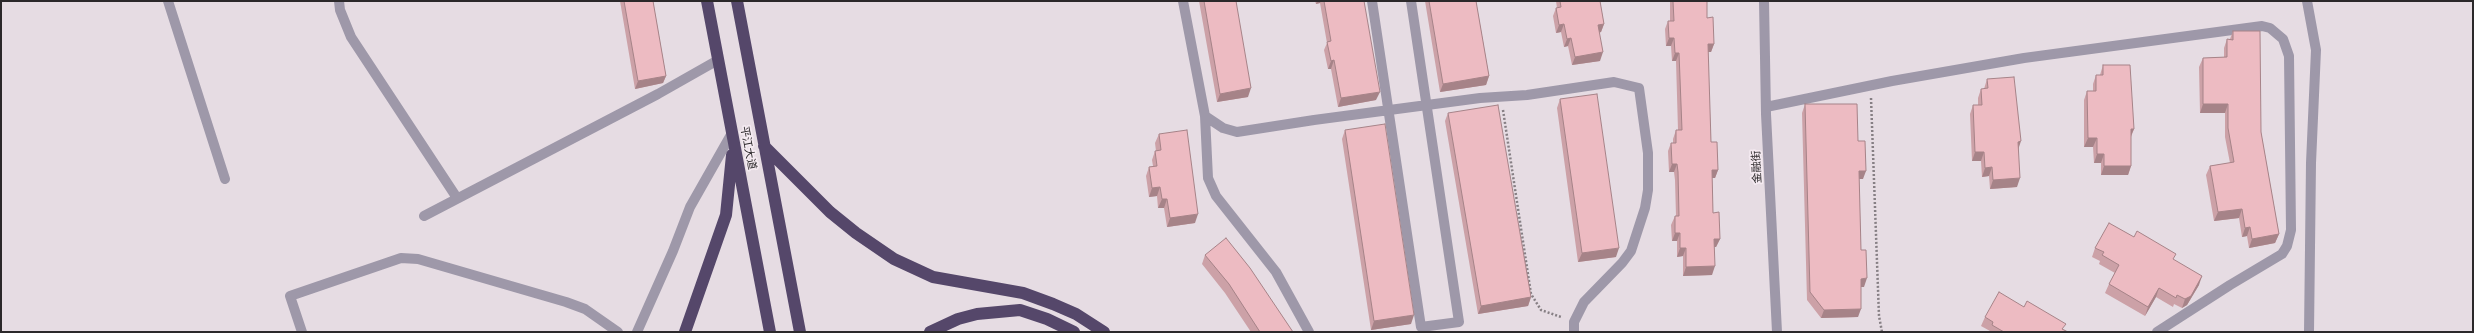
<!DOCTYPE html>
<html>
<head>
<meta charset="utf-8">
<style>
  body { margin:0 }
  #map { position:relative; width:2474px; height:333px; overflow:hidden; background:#e6dce3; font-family:Montserrat,sans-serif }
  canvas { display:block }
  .frame { position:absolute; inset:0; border:2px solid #2b282a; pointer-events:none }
</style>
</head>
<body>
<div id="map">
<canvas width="2474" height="333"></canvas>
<div class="frame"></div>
</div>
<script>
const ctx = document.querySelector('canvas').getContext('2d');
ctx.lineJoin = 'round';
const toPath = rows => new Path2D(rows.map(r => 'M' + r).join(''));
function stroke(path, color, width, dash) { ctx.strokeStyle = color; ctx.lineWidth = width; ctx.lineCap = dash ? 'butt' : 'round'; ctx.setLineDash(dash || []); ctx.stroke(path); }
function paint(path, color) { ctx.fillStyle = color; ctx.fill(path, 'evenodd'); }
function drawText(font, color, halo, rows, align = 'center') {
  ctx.font = font + ' Montserrat,"Noto Sans SC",sans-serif'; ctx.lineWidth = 3.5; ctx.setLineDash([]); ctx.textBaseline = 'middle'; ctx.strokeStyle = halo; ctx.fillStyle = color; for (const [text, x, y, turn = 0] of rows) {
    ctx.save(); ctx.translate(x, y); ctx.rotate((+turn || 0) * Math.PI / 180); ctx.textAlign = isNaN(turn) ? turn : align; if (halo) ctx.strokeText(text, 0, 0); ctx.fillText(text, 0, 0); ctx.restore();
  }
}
const path = toPath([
  [1871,98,1879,316,1882,332],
  [1503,110,1531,294,1541,310,1561,317]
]);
const minor = toPath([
  [168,1,225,179],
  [339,1,340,10,351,37,457,198],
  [1183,1,1205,116,1223,128,1237,132,1314,120,1480,98,1527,95,1614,82,1639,88,1648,153,1648,190,1645,208,1631,251,1622,263,1584,302,1574,322,1574,332],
  [1372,1,1421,327,1459,322,1411,1],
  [1764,1,1766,114,1777,332],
  [2307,1,2316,50,2311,163,2309,332],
  [1766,107,1892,81,2024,58,2262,26,2270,28,2283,39,2289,56,2291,230,2287,246,2282,254,2230,285,2157,332],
  [1205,116,1208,178,1216,196,1276,272,1309,332],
  [424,216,658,94,718,60],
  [302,332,290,296,401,258,418,259,566,302,585,309,618,332],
  [637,332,673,251,690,207,732,133]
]);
const highway = toPath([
  [707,1,770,332],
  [737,1,800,332],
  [764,146,830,212,856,233,894,259,933,277,1023,293,1053,304,1076,314,1104,332],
  [685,332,726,215,732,155],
  [930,332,958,319,977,314,1020,310,1047,319,1074,332]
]);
const wall = toPath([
  [620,1,653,1,666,76,663,83,635,89],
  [1199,1,1236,1,1248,97,1217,102],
  [1315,1,1364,1,1376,100,1338,107,1331,69,1328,69,1324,50,1327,43,1320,3,1316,4],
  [1425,1,1476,1,1489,76,1486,85,1440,92],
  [1556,1,1600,1,1604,24,1601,32,1599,33,1600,61,1572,65,1568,46,1564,47,1561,32,1556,33,1553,16,1556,8,1557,8],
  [1670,1,1707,1,1707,18,1714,44,1711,52,1708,52,1711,142,1718,170,1715,178,1712,178,1713,213,1720,239,1716,247,1714,247,1712,275,1683,276,1683,256,1677,257,1677,241,1672,241,1671,225,1675,216,1676,216,1675,180,1674,172,1669,172,1668,151,1671,143,1673,143,1673,139,1676,130,1678,130,1676,61,1672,61,1671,46,1666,46,1665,29,1668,21,1670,21],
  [2233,31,2261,132,2279,234,2275,243,2249,248,2247,236,2242,237,2239,218,2214,221,2206,175,2210,166,2230,163,2225,137,2225,113,2200,113,2199,67,2203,58,2224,57,2224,48,2227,39,2230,39],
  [2103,65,2134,129,2131,137,2131,166,2128,175,2101,175,2101,163,2094,163,2093,147,2084,147,2084,100,2087,91,2093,91,2093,84,2096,75,2100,75],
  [1987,79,2018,148,2017,187,1990,189,1989,176,1982,177,1981,161,1972,161,1970,114,1973,105,1978,105,1978,98,1981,89,1984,89],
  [1560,99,1616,257,1578,262,1557,108],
  [1805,104,1858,141,1863,179,1859,179,1861,250,1864,287,1861,287,1858,317,1821,318,1807,300,1802,113],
  [1448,113,1531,297,1528,306,1478,314,1445,121],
  [1345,130,1411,324,1371,330,1342,139],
  [1159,134,1195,223,1167,227,1164,208,1158,208,1157,196,1149,197,1146,176,1149,167,1153,166,1152,160,1155,151,1156,151,1155,143],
  [2095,248,2174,260,2199,285,2187,305,2182,308,2174,304,2173,307,2156,297,2145,316,2105,293,2109,284,2115,273,2099,264,2100,261,2092,257],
  [1205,255,1293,332,1251,332,1225,293,1202,264],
  [1985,317,2063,329,2068,332,1989,332,1990,331,1981,326]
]);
const shadedWall = toPath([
  [1317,1,1321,1,1320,3,1316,4],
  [1564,24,1561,32,1556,33,1559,25],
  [1604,24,1601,32,1595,33,1598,25],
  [1571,38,1568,46,1564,47,1567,39],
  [1669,38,1674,38,1671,46,1666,46],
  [1708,44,1714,44,1711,52,1705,52],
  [1603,52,1600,61,1572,65,1575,57],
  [1675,53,1679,53,1676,61,1672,61],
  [1334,60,1331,69,1328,69,1331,61],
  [666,76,663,83,635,89,638,81],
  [1489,76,1486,85,1440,92,1443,84],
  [1251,88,1248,97,1217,102,1220,94],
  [1380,92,1376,100,1338,107,1341,98],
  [2203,104,2228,104,2225,113,2200,113],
  [2131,129,2134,129,2130,138],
  [2088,138,2097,138,2093,147,2084,147],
  [2021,141,2018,150,2018,142],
  [1975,152,1984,152,1981,161,1972,161],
  [2097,154,2104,154,2101,163,2094,163],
  [1672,164,1677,164,1674,172,1669,172],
  [2104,166,2131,166,2128,175,2101,175],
  [1992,167,1989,176,1982,177,1985,168],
  [1712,170,1718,170,1715,178,1709,178],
  [1859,171,1866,171,1863,179,1856,179],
  [2020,178,2017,187,1990,189,1993,180],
  [1160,187,1157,196,1149,197,1152,188],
  [1162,199,1167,199,1164,208,1158,208],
  [2242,209,2239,218,2214,221,2218,212],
  [1198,214,1195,223,1167,227,1170,218],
  [2250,227,2247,236,2242,237,2245,228],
  [1675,233,1680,233,1677,241,1672,241],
  [2279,234,2275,243,2249,248,2252,239],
  [1714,239,1720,239,1716,247,1711,247],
  [1619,248,1616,257,1578,262,1582,253],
  [1680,248,1686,248,1683,256,1677,257],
  [1715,266,1712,275,1683,276,1686,267],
  [2202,276,2199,285,2187,305,2182,308,2185,299],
  [1867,278,1864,287,1858,287,1861,279],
  [2159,288,2156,297,2145,316,2148,307],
  [1531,297,1528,306,1478,314,1481,306],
  [1861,309,1858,317,1821,318,1824,310],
  [1414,315,1411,324,1371,330,1374,321]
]);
const building = toPath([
  [624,1,653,1,666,76,638,81,624,1],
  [1204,1,1236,1,1251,88,1220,94,1204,1],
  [1324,1,1364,1,1380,92,1341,98,1334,60,1331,61,1327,42,1331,41,1324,1],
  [1429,1,1476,1,1489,76,1443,84,1429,1],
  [1560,1,1600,1,1604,24,1598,25,1603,52,1575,57,1571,38,1567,39,1564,24,1559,25,1556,8,1561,7,1560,1],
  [1673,1,1707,1,1707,18,1713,17,1714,44,1708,44,1711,142,1717,142,1718,170,1712,170,1713,213,1719,212,1720,239,1714,239,1715,266,1686,267,1686,248,1680,248,1680,233,1675,233,1675,216,1679,216,1678,172,1677,164,1672,164,1671,143,1676,143,1676,130,1682,130,1679,53,1675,53,1674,38,1669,38,1668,21,1674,21,1673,1],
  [2233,31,2260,31,2261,132,2279,234,2252,239,2250,227,2245,228,2242,209,2218,212,2210,166,2234,162,2228,128,2228,104,2203,104,2203,58,2227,57,2227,39,2233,40,2233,31],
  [2103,65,2130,65,2134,129,2131,129,2131,166,2104,166,2104,154,2097,154,2097,138,2088,138,2087,91,2096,91,2096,75,2103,75,2103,65],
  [2014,77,2021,141,2018,142,2020,178,1993,180,1992,167,1985,168,1984,152,1975,152,1973,105,1982,105,1981,89,1988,88,1987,79,2014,77],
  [1597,94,1619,248,1582,253,1560,99,1597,94],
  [1805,104,1857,104,1858,141,1865,141,1866,171,1859,171,1861,250,1866,250,1867,278,1861,279,1861,309,1824,310,1810,292,1805,104],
  [1498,105,1531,297,1481,306,1448,113,1498,105],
  [1385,124,1414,315,1374,321,1345,130,1385,124],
  [1187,130,1198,214,1170,218,1167,199,1162,199,1160,187,1152,188,1149,167,1157,166,1155,151,1161,150,1159,134,1187,130],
  [2109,223,2134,237,2137,231,2176,254,2173,259,2202,276,2191,296,2185,299,2177,295,2176,298,2159,288,2148,307,2109,284,2119,265,2102,255,2104,252,2095,248,2109,223],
  [1226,238,1250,268,1293,332,1260,332,1229,284,1205,255,1226,238],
  [1999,292,2024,307,2027,301,2066,324,2062,329,2068,332,2004,332,1992,325,1993,322,1985,317,1999,292]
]);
const streetNames = [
  ["平江大道",748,148,79],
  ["金融街",1757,167,-93]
];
stroke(path, '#867f84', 2.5, [2, 2]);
stroke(minor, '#9e98a9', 10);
stroke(highway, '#55476a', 12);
paint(wall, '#cca1a7');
paint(shadedWall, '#a68388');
paint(building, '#edbbc2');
stroke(building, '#a68388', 1);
drawText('11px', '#2b282a', '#f4eaf1', streetNames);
</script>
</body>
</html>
